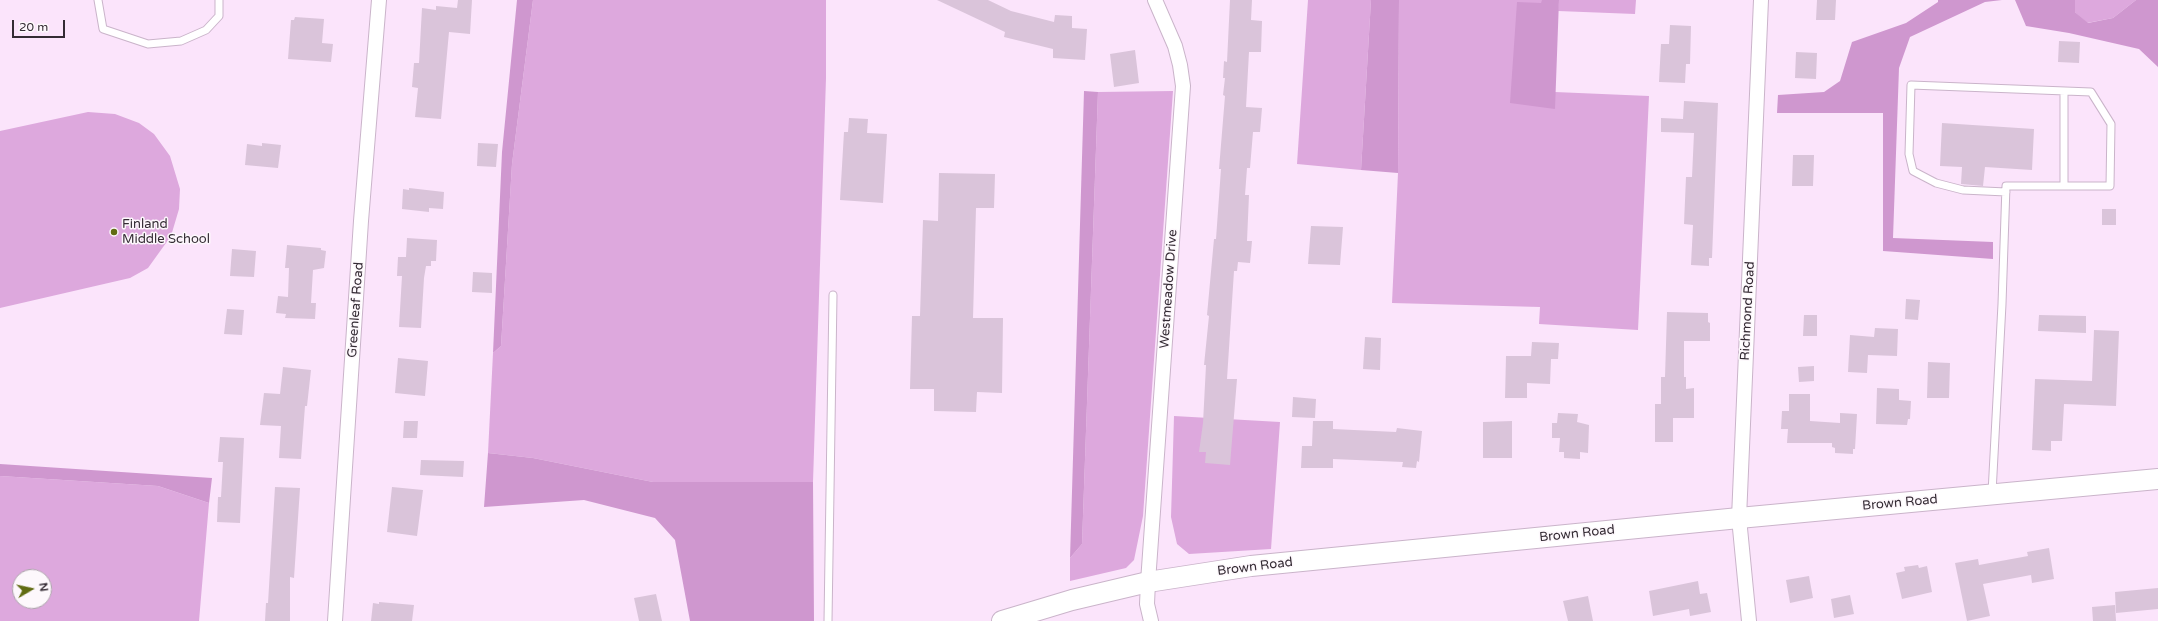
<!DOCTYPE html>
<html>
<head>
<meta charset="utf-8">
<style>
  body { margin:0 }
  #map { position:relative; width:2158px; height:621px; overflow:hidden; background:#fbe4fb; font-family:"Varela Round",sans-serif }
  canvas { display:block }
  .north { position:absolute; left:12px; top:569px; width:40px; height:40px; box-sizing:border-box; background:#fdf8fc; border:1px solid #ada6ac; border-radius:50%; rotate:81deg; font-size:11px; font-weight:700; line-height:16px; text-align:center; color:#342b34 }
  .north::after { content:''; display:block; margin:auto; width:14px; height:18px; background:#616c13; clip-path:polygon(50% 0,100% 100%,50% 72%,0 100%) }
  .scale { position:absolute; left:12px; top:20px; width:53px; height:18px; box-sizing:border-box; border:2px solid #342b34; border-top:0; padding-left:5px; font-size:12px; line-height:14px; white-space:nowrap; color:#342b34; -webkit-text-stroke:3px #fdf8fc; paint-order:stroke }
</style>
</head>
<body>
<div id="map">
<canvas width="2158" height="621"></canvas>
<div class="north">N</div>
<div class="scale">20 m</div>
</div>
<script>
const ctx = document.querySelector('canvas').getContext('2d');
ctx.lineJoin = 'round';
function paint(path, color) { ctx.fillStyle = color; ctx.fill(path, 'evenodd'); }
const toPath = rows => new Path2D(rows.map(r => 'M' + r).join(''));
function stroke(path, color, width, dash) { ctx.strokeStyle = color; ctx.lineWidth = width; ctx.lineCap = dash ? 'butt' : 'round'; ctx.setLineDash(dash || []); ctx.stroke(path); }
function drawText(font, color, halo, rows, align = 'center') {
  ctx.font = font + ' "Varela Round",sans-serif'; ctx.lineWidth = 3; ctx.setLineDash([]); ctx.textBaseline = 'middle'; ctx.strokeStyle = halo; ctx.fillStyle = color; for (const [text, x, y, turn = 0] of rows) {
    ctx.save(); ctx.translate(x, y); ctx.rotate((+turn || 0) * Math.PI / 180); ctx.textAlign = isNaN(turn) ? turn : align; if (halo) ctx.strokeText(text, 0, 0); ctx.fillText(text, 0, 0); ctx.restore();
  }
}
const green = toPath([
  [533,0,826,0,826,78,813,482,653,482,533,458,488,453,493,353,501,346,512,164],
  [1308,0,1371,0,1361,170,1297,164],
  [1399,0,1542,0,1542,3,1517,3,1555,109,1555,92,1649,96,1638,330,1539,324,1540,307,1392,303,1398,173],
  [1559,0,1636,0,1635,14,1558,11],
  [2075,0,2136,0,2113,18,2087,23,2075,12],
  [1173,91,1143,516,1134,560,1126,568,1070,581,1070,558,1082,544,1098,92],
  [88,112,115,114,139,123,154,134,170,156,180,189,179,209,171,236,148,268,130,278,0,308,0,131],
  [1174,416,1280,422,1271,549,1189,554,1177,544,1171,517],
  [0,476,158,486,209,503,199,621,0,621],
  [20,577,44,577,44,601,20,601]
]);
const forest = toPath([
  [517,0,533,0,512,164,501,346,493,353,502,152],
  [1371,0,1399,0,1398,173,1361,170],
  [1542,0,1559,0,1555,109,1510,103,1517,2,1541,3],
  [1938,0,2002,0,1985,2,1910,37,1899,68,1893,238,1993,242,1993,259,1883,251,1883,113,1777,113,1778,95,1824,92,1840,81,1852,42,1906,23,1938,2],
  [2015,0,2075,0,2075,12,2088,23,2113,18,2136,0,2158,0,2158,67,2139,49,2069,33,2026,26],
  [1084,91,1098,92,1082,544,1070,558],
  [488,453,533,458,653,482,813,482,814,621,690,621,675,540,655,518,584,500,484,507],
  [0,464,212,478,209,503,158,486,0,476]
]);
const building = toPath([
  [458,0,472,0,470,34,449,32,441,119,415,117,418,88,412,87,414,63,419,63,422,8,436,10,436,6,457,8],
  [937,0,988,0,1011,11,1054,22,1055,15,1072,16,1072,28,1087,29,1085,60,1053,58,1053,49,1004,37,1005,32],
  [1230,0,1252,0,1251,20,1262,21,1261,52,1249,52,1246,107,1262,108,1260,132,1253,132,1250,168,1247,168,1245,195,1249,195,1247,241,1252,241,1250,263,1238,262,1237,271,1234,271,1227,379,1237,379,1230,465,1205,463,1206,452,1199,452,1203,423,1206,365,1204,365,1209,316,1207,315,1214,239,1216,239,1221,169,1219,169,1225,96,1223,95,1225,78,1223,78,1224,61,1227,62],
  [1817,0,1836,0,1835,20,1816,20],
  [295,17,324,19,322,43,333,44,331,62,288,59,291,20,294,20],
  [1670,25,1691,26,1690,64,1686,64,1685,83,1659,82,1661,44,1669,44],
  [2059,41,2080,42,2079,63,2058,62],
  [1135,50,1139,83,1114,87,1110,54],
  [1796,52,1817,53,1816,79,1795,78],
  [1684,101,1718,103,1712,258,1709,258,1709,266,1691,265,1693,225,1684,224,1686,177,1692,177,1694,133,1661,132,1661,118,1683,119],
  [849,118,868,119,867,133,887,134,883,203,840,200,844,132,848,132],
  [1942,123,2034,129,2032,170,1985,167,1983,186,1961,184,1962,167,1940,166],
  [262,143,281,145,278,168,245,165,247,144,262,146],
  [478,143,498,144,496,167,477,166],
  [1793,155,1814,155,1813,186,1792,186],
  [939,173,995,174,994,208,976,208,973,318,1003,318,1002,393,977,392,976,412,934,411,934,389,910,389,912,316,920,316,923,220,938,221],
  [409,188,444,192,443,209,429,208,429,212,402,209,403,189,409,190],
  [2102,209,2116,209,2116,225,2102,225],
  [1311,226,1343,227,1340,265,1308,264],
  [407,238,437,240,436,261,431,261,431,266,426,266,424,278,421,328,399,327,402,276,397,276,398,257,406,257],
  [287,245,321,248,321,250,326,251,324,268,313,270,311,303,316,303,315,319,285,318,286,314,276,313,278,296,288,297,289,268,285,268],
  [232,249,256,251,254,277,230,276],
  [473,272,492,273,492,293,472,292],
  [1906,299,1920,300,1918,320,1905,319],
  [227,309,244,310,242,335,224,334],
  [1667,312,1708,313,1708,322,1710,323,1710,341,1684,341,1684,377,1686,377,1686,389,1694,388,1694,418,1673,418,1673,442,1655,442,1655,404,1661,404,1661,377,1665,377],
  [1804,315,1817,315,1817,336,1803,336],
  [2039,315,2086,316,2086,333,2038,331],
  [1875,328,1898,329,1897,356,1868,355,1867,373,1848,372,1850,335,1874,337],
  [2094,330,2119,331,2116,406,2064,404,2062,441,2051,441,2051,451,2032,450,2035,379,2092,381],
  [1365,337,1381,338,1380,370,1363,369],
  [1532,342,1559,343,1558,359,1551,359,1550,384,1527,383,1527,398,1505,398,1506,356,1531,356],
  [398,358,428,361,425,396,395,393],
  [1928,362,1950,363,1949,398,1927,398],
  [1814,366,1814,381,1799,382,1798,367],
  [283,367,311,370,307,406,305,406,301,459,279,458,281,426,260,425,264,393,280,394],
  [1877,388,1899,389,1899,400,1911,401,1910,419,1908,419,1907,425,1876,424],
  [1789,394,1810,394,1810,421,1840,423,1840,413,1857,414,1855,449,1853,449,1853,454,1835,453,1835,448,1832,447,1832,443,1787,443,1788,429,1781,429,1782,411,1789,411],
  [1293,397,1316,399,1315,418,1292,417],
  [1558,413,1578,414,1577,422,1589,425,1588,453,1580,452,1580,459,1564,458,1564,452,1559,452,1560,438,1552,438,1552,423,1557,423],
  [404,421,418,421,417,438,403,438],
  [1313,421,1333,421,1333,429,1396,432,1397,428,1422,431,1419,462,1417,461,1416,468,1402,467,1403,462,1333,459,1333,468,1301,468,1302,446,1312,446],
  [1512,421,1512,458,1483,458,1483,422],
  [220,437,244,438,240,523,217,522,218,497,221,497,223,462,218,462],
  [421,460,464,461,463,477,420,475],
  [275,487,300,488,294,578,290,577,290,621,265,621,266,603,268,603],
  [392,487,423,490,417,536,387,532],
  [2049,548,2054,579,2032,583,2031,575,1983,584,1990,616,1967,621,1955,563,1978,559,1979,565,2028,556,2027,552],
  [1918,565,1919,568,1927,566,1932,592,1902,599,1896,573,1905,571,1904,567],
  [1809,576,1813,598,1790,603,1786,580],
  [1698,581,1700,594,1707,593,1711,612,1690,616,1689,609,1653,616,1649,591],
  [2158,588,2158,609,2116,613,2115,592],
  [656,594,662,621,639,621,634,598],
  [1850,595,1854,614,1834,618,1831,599],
  [1588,596,1593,621,1568,621,1563,601],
  [379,602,414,605,412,621,371,621,373,603,379,604],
  [2115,605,2116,621,2093,621,2092,607]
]);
const lane = toPath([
  [98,0,103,29,148,44,181,41,206,30,219,16,219,0],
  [2064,186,2064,91],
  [1992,493,2002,304,2006,186,2110,186,2111,124,2091,92,1911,85,1909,154,1913,171,1936,183,1963,190,2006,192],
  [828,621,833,295]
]);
const street = toPath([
  [335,621,361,221,379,0],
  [1151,621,1147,604,1148,582,1183,86,1180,65,1175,46,1155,0],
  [1749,621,1739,518,1761,0]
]);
const secondary = toPath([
  [1002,621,1072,600,1148,582,1251,566,1739,518,2158,479]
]);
const markers = [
  [114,232,4,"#616c13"]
];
const poiNames = [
  ["Finland",122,225],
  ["Middle School",122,240]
];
const streetNames = [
  ["Westmeadow Drive",1169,289,-86],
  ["Greenleaf Road",356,310,-86],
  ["Richmond Road",1748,311,-87],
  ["Brown Road",1900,503,-5],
  ["Brown Road",1577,534,-6],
  ["Brown Road",1255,567,-7]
];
paint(green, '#dda8dd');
paint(forest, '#cf97cf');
paint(building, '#dac4da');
stroke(lane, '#cab4ca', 9);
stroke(street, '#cab4ca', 16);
stroke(secondary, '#cab4ca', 22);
stroke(lane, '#fff', 7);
stroke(street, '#fff', 14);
stroke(secondary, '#fff', 20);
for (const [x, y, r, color] of markers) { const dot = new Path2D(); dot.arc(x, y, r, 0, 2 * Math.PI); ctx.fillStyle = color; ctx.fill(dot); stroke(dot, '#fdf8fc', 1.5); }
drawText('13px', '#342b34', '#fdf8fc', poiNames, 'left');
drawText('13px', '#342b34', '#fdf8fc', streetNames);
</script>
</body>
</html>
